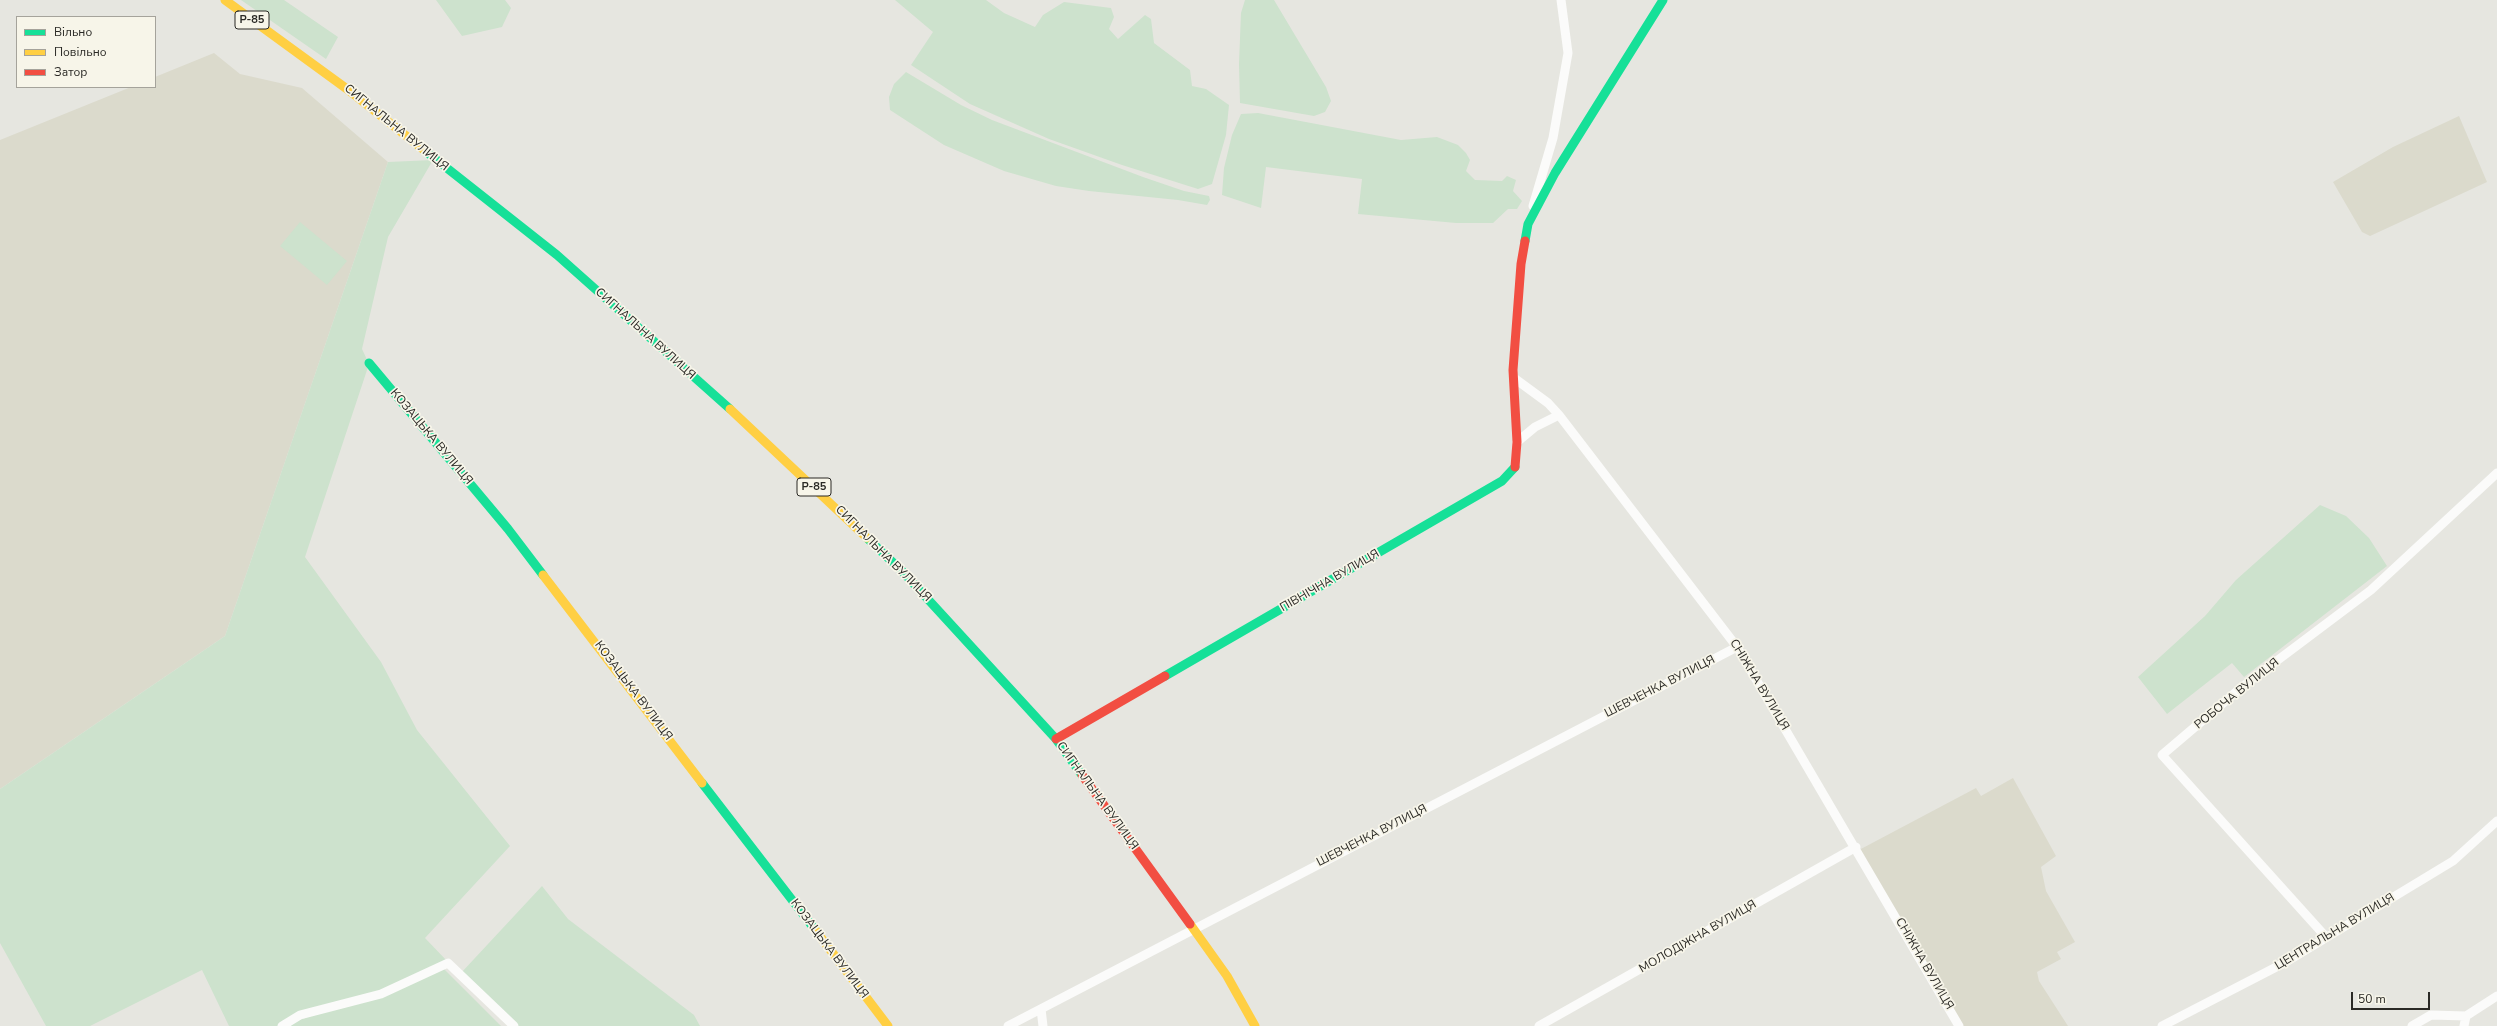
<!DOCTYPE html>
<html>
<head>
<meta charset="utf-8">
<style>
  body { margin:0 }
  #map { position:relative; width:2497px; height:1026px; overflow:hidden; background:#e6e6e0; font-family:"Nunito Sans",sans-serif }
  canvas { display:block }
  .legend { position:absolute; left:16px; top:16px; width:140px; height:72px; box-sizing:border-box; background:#f7f5e9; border:1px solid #a5a39b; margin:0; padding:5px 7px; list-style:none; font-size:12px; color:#2a2925 }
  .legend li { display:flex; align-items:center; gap:8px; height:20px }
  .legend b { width:20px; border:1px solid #a5a39b }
  .scale { position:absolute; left:2351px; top:992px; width:79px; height:18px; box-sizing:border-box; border:2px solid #2a2925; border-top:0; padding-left:5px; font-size:12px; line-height:14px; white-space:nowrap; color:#2a2925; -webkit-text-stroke:3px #f7f5e9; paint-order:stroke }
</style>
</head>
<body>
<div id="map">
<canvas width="2497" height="1026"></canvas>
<ul class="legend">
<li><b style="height:5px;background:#16e098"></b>Вільно</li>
<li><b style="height:5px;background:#ffcf43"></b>Повільно</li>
<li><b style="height:5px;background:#f24e42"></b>Затор</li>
</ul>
<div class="scale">50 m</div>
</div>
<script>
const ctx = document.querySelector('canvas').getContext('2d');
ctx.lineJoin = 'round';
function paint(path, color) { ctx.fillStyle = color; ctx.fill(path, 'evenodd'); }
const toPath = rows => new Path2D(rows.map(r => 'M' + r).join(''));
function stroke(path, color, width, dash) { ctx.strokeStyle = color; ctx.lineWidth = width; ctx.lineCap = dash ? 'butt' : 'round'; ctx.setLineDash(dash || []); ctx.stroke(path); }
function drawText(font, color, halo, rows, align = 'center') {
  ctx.font = font + ' "Nunito Sans",sans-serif'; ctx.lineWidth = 3.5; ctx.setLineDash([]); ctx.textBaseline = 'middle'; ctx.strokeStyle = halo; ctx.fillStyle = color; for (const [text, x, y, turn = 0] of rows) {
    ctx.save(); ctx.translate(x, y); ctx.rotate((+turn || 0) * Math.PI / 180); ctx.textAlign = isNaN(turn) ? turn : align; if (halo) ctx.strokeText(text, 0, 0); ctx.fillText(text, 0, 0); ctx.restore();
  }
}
const built = toPath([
  [214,53,240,74,302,88,388,162,225,636,0,789,0,140,131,87,155,87,155,77],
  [2459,116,2487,182,2370,236,2362,232,2333,182,2393,147],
  [2013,778,2056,856,2041,867,2046,891,2075,942,2057,952,2061,959,2037,972,2039,981,2068,1026,1961,1026,1859,850,1976,788,1981,796]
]);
const green = toPath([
  [241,0,284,0,338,37,326,59],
  [436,0,505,0,511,8,502,27,462,36],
  [895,0,986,0,1004,13,1035,27,1043,15,1064,2,1111,8,1114,17,1109,29,1118,39,1145,15,1151,19,1154,43,1190,70,1192,86,1206,89,1229,105,1226,135,1212,184,1198,189,1122,165,1049,139,970,104,911,65,933,32],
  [1245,0,1274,0,1326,87,1331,101,1325,112,1314,116,1240,103,1239,64,1241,13],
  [906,72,961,105,992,120,1143,177,1184,191,1209,196,1210,200,1207,205,1178,200,1089,191,1056,186,1004,171,944,145,890,110,889,97,894,84],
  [1258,113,1401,140,1437,137,1458,145,1466,153,1470,160,1466,171,1475,180,1502,181,1507,176,1516,180,1513,191,1522,201,1517,209,1508,209,1493,223,1456,223,1358,214,1362,179,1266,167,1261,208,1222,195,1224,168,1232,135,1241,114],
  [433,160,388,237,362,349,369,364,305,557,381,662,417,730,510,846,425,938,448,962,381,994,280,1026,229,1026,202,970,90,1026,46,1026,0,943,0,789,225,636,388,162],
  [300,222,347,261,327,285,280,246],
  [2320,505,2346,516,2369,538,2387,566,2244,677,2232,663,2167,714,2138,677,2205,616,2236,580],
  [542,886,568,919,694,1015,700,1026,515,1026,461,973],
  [442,967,501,1026,283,1026,300,1016,381,995]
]);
const street = toPath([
  [1533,206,1553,138,1568,53,1561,0],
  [1514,378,1548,403,1559,415,1737,647,1959,1026],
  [1517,442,1535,427,1559,415],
  [2326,937,2162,755,2242,687,2371,590,2497,473],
  [1041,1009,1043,1026],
  [282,1026,300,1015,381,994,448,963,514,1026],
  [1008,1026,1737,647],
  [1539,1026,1856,847],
  [2162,1026,2286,962,2453,861,2497,821],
  [2412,1026,2431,1015,2466,1016,2497,996],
  [2464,1026,2466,1016]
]);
const fast = toPath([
  [424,150,557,255,730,409],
  [1525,241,1528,224,1555,173,1663,0],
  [369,363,508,529,543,575],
  [867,538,902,571,1056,739,1082,775],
  [1165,676,1502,481,1515,467],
  [702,783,816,931]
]);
const slow = toPath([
  [225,0,347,89,424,150],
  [730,409,867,538],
  [543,575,702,783],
  [1190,924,1227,976,1255,1026],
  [816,931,888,1026]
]);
const jam = toPath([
  [1515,467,1517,442,1513,370,1521,264,1525,241],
  [1056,739,1165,676],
  [1082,775,1190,924]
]);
const shields = [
  [252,20,34],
  [814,487,34]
];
const shieldNames = [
  ["Р-85",252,20],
  ["Р-85",814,487]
];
const streetNames = [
  ["СИГНАЛЬНА ВУЛИЦЯ",396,128,39],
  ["СИГНАЛЬНА ВУЛИЦЯ",645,334,42],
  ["КОЗАЦЬКА ВУЛИЦЯ",431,437,50],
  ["СИГНАЛЬНА ВУЛИЦЯ",883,554,45],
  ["ПІВНІЧНА ВУЛИЦЯ",1330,581,-30],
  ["СНІЖНА ВУЛИЦЯ",1759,685,59],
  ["ШЕВЧЕНКА ВУЛИЦЯ",1660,687,-27],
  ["КОЗАЦЬКА ВУЛИЦЯ",633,691,53],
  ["РОБОЧА ВУЛИЦЯ",2237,694,-39],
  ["СИГНАЛЬНА ВУЛИЦЯ",1097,796,54],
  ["ШЕВЧЕНКА ВУЛИЦЯ",1372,836,-27],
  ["ЦЕНТРАЛЬНА ВУЛИЦЯ",2335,932,-31],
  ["МОЛОДІЖНА ВУЛИЦЯ",1698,937,-30],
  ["КОЗАЦЬКА ВУЛИЦЯ",829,949,53],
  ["СНІЖНА ВУЛИЦЯ",1924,964,60]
];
paint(built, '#dbdacc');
paint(green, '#cde2cd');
stroke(street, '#fbfbfa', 9);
stroke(fast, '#16e098', 9);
stroke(slow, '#ffcf43', 9);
stroke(jam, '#f24e42', 9);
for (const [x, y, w] of shields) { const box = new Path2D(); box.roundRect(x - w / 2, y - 9, w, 18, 3); ctx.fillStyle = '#f7f5e9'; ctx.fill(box); stroke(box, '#2a2925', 1); }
drawText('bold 11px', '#2a2925', null, shieldNames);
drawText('12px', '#2a2925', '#f7f5e9', streetNames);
</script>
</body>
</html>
